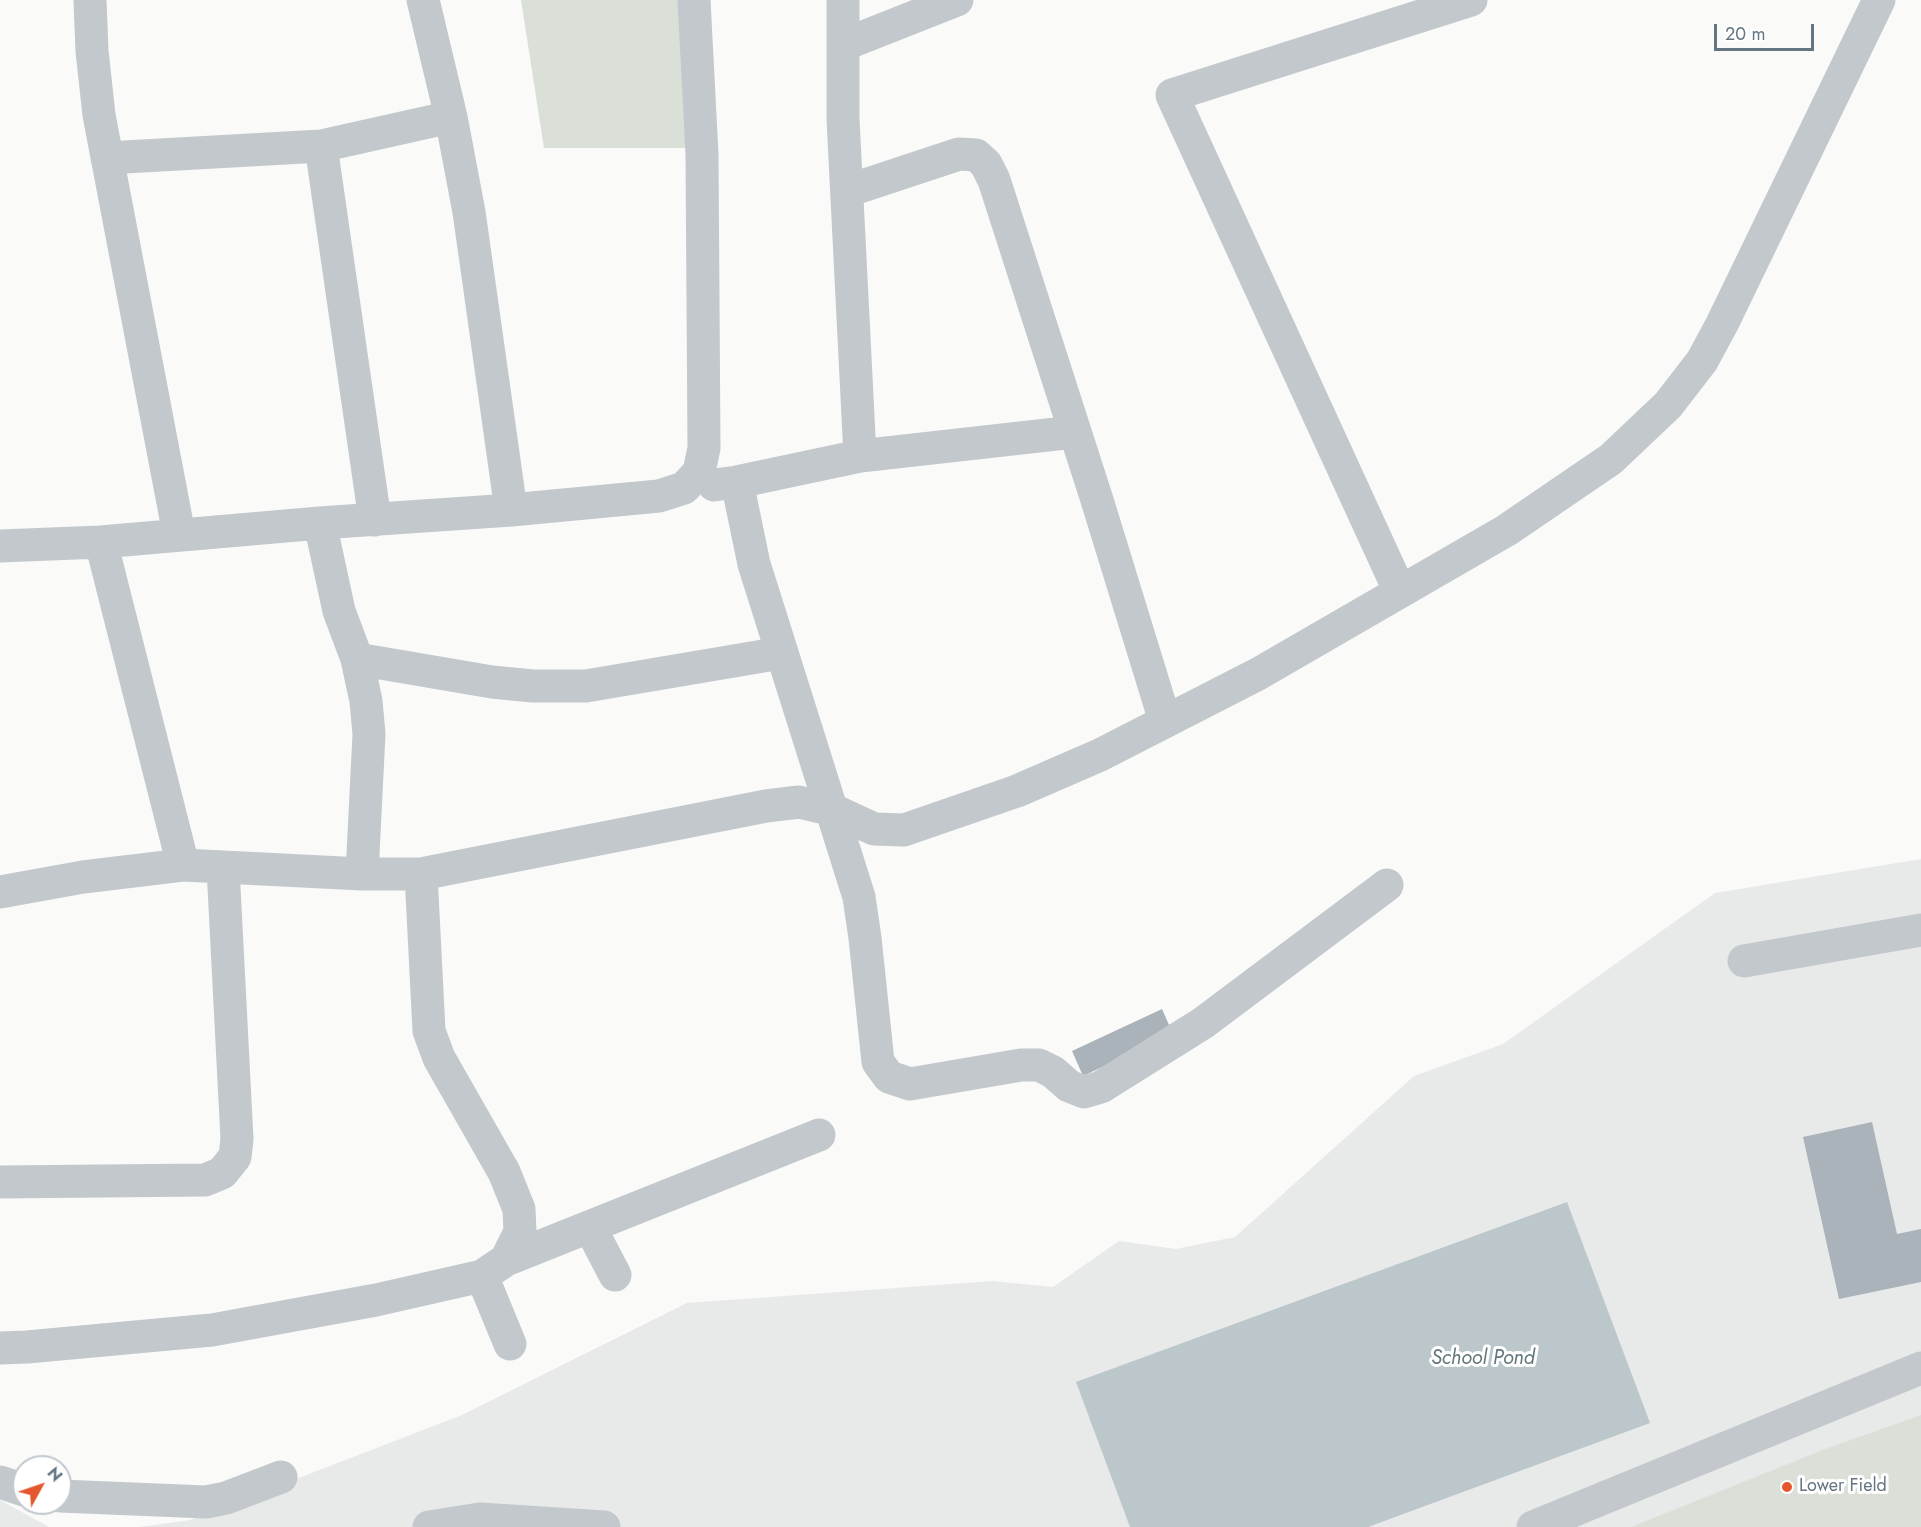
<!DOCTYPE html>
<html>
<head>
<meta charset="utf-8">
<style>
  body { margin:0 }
  #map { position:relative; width:1921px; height:1527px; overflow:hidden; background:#fafaf8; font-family:Jost,sans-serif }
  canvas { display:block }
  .north { position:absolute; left:12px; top:1455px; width:60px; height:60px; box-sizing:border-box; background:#fff; border:2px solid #c1c8cd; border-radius:50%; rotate:50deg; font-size:16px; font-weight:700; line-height:24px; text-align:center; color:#657683 }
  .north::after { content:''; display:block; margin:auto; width:21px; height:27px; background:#e4572e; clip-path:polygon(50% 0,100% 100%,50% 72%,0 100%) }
  .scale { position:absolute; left:1714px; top:24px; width:100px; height:27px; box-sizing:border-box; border:3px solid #657683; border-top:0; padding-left:8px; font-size:18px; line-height:21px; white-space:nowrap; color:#657683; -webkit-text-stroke:4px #fff; paint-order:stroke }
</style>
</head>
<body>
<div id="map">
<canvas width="1921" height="1527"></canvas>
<div class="north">N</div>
<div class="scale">20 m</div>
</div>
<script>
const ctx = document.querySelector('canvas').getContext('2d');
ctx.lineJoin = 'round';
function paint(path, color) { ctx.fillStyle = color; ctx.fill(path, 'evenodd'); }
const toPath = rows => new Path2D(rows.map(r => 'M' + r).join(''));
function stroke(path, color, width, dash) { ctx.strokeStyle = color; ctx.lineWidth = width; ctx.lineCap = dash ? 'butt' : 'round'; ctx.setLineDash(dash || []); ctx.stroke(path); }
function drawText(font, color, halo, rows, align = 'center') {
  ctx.font = font + ' Jost,sans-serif'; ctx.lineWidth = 6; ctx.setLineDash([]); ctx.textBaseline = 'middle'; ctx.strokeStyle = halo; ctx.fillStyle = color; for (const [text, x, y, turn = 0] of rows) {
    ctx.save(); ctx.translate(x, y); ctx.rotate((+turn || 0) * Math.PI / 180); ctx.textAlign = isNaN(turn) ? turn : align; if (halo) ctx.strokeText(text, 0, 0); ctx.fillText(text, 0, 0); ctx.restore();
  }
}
const built = toPath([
  [1921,859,1921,1527,140,1527,190,1520,462,1415,687,1303,993,1281,1053,1287,1119,1241,1176,1249,1235,1237,1414,1076,1503,1044,1715,893],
  [0,1500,49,1527,0,1527]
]);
const green = toPath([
  [521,0,686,0,697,148,544,148],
  [1921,1415,1921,1527,1631,1527,1828,1448]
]);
const water = toPath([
  [1567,1202,1650,1423,1368,1527,1130,1527,1076,1382]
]);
const building = toPath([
  [1162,1009,1173,1034,1083,1076,1072,1051],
  [1872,1122,1897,1234,1921,1229,1921,1282,1839,1299,1803,1137]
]);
const minor = toPath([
  [90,0,92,51,99,115,179,534],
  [423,0,451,117,469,212,511,510],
  [843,0,843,119,860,456],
  [843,45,957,0],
  [321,146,375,520],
  [107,158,321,146,451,117],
  [847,191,959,154,976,155,986,164,994,180,1097,500,1165,721],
  [737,482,754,564,859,897,865,938,878,1062,889,1077,910,1084,1021,1065,1039,1065,1053,1072,1069,1086,1084,1092,1101,1087,1203,1023,1387,885],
  [714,485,737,482,860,456,1074,432],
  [320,523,339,611,357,659,366,701,369,734,362,874],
  [101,542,183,865],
  [0,546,101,542,320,523,511,510,659,496,684,488,699,472,704,448,702,154,694,0],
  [1400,592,1172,95,1471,0],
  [357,659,492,682,533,686,586,686,781,653],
  [0,892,83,877,183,865,362,874,421,874,766,806,799,802,833,810,874,829,904,830,1017,791,1100,755,1258,674,1507,530,1611,459,1668,405,1702,361,1722,324,1879,0],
  [1744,961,1921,930],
  [0,1182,205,1180,222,1173,235,1157,237,1139,223,868],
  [590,1227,615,1275],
  [506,1260,819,1135],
  [482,1276,510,1344],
  [0,1348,27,1347,212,1330,376,1300,482,1276,506,1260,520,1232,519,1209,504,1172,439,1058,429,1031,421,874],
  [0,1482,24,1490],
  [60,1496,206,1502,226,1498,281,1477],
  [429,1527,480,1519,604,1527],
  [1533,1527,1921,1368]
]);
const markers = [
  [1787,1487,6,"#e4572e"]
];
const poiNames = [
  ["Lower Field",1799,1487]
];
const waterNames = [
  ["School Pond",1483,1359]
];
paint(built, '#e8e9e9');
paint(green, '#dadfd7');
paint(water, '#bbc7cb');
paint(building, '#aab3b9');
stroke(minor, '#c3c8cc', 33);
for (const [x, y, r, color] of markers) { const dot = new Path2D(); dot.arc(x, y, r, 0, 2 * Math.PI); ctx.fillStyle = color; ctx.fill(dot); stroke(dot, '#fff', 2); }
drawText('18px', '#657683', '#fff', poiNames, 'left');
drawText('italic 20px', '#60757c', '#fff', waterNames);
</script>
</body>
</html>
